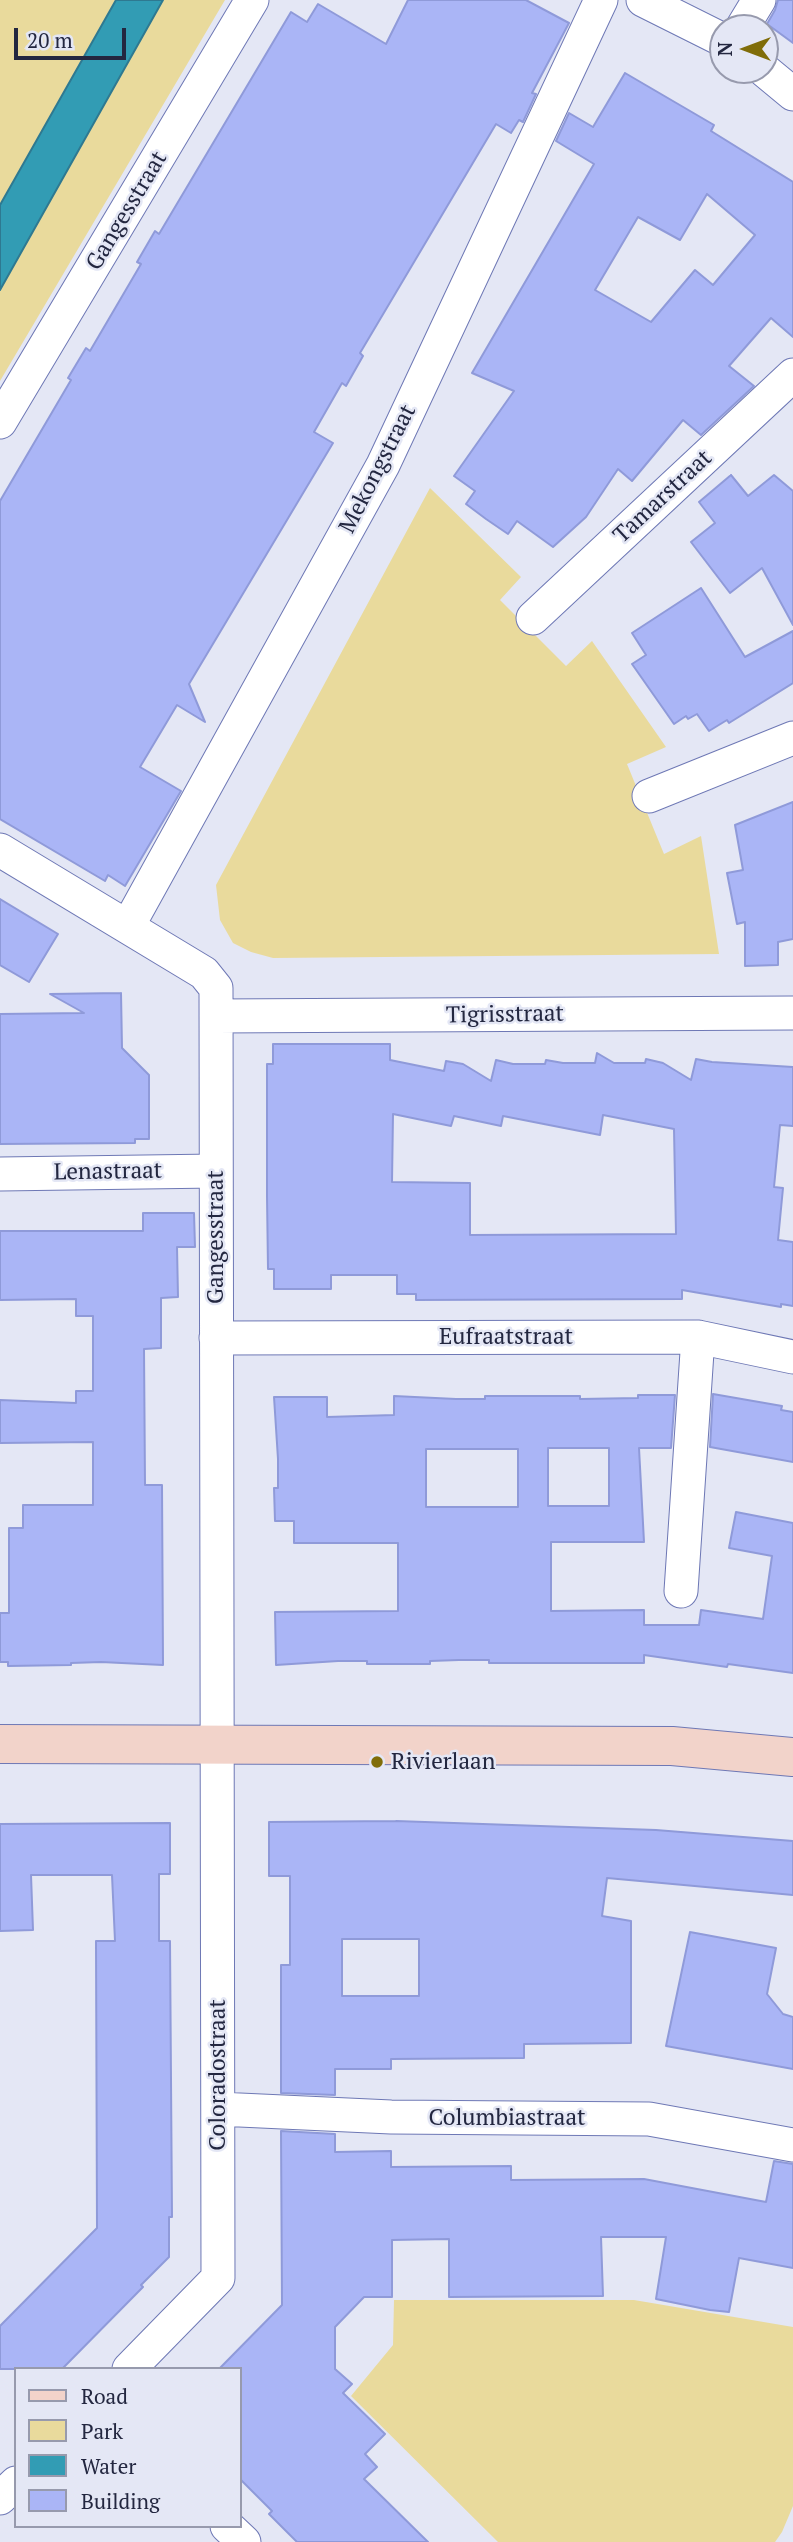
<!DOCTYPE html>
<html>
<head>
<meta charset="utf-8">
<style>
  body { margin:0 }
  #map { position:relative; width:793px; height:2542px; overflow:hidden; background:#e4e7f5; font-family:"PT Serif",serif }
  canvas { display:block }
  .legend { position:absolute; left:14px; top:2367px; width:228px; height:161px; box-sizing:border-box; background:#e4e7f5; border:2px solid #979aad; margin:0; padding:9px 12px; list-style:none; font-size:21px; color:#232740 }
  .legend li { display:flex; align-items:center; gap:14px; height:35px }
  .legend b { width:35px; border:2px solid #979aad }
  .north { position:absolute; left:709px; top:14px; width:70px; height:70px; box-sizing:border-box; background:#e4e7f5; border:2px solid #979aad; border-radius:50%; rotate:270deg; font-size:19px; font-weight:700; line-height:28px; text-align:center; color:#232740 }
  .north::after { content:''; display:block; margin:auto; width:24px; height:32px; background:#806d09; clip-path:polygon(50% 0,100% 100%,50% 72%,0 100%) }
  .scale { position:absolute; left:14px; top:28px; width:112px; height:32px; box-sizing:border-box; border:4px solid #232740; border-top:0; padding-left:9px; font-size:21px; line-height:24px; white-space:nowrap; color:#232740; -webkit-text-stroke:5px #e4e7f5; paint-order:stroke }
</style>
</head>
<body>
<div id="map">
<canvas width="793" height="2542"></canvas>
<ul class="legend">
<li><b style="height:9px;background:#f2d3ca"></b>Road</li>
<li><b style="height:19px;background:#e9da9c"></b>Park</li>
<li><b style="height:19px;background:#329cb4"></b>Water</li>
<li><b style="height:19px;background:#aab5f6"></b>Building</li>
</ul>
<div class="north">N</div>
<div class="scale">20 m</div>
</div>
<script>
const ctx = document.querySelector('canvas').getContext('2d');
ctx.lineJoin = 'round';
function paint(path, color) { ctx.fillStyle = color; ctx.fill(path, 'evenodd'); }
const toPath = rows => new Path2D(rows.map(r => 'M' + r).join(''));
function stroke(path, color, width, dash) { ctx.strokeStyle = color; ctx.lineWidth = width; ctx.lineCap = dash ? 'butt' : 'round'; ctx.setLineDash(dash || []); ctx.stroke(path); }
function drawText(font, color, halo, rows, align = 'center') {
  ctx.font = font + ' "PT Serif",serif'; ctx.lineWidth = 5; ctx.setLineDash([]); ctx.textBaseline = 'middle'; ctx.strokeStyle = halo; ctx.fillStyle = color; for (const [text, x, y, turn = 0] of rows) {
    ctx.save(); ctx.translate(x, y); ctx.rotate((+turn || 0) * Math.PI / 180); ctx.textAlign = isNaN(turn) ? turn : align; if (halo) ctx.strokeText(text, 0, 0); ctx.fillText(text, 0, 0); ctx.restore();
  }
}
const green = toPath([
  [0,0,116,0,0,205],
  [163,0,225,0,0,381,0,290],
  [430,488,521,577,500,600,566,666,592,641,666,747,627,764,664,854,701,836,719,954,273,958,251,952,233,943,220,920,216,885],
  [394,2300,634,2300,793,2327,793,2506,782,2532,775,2542,498,2542,351,2396,393,2345]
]);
const water = toPath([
  [116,0,163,0,0,290,0,205,116,0]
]);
const building = toPath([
  [408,0,526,0,569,23,532,93,536,94,523,122,519,120,511,133,496,124,360,353,363,356,346,386,342,383,314,432,333,443,189,684,205,722,177,705,140,767,181,791,125,886,108,875,105,881,0,819,0,501,71,380,68,378,86,348,90,351,141,264,137,262,155,231,159,234,291,12,307,22,318,4,386,44,408,0],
  [778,0,793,0,793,43,767,24,775,10,778,0],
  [625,73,714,125,711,131,793,182,793,337,771,318,729,366,754,386,701,435,683,420,632,481,618,469,586,517,553,547,517,521,508,534,486,519,466,504,475,491,454,476,514,391,472,373,594,164,556,141,569,113,593,127,625,73],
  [707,194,755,235,713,285,695,270,651,322,595,290,638,217,680,240,707,194],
  [731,475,748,496,774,475,793,491,793,625,762,568,730,593,691,542,715,523,699,502,731,475],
  [701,588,745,657,793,631,793,683,729,723,727,720,709,731,697,714,688,719,686,716,674,724,632,664,646,655,632,633,701,588],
  [793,802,793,939,778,942,778,965,745,966,745,922,737,924,727,873,743,870,735,825,793,802],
  [0,899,58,934,29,982,0,965,0,899],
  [121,993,122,1048,149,1075,149,1139,135,1139,135,1143,0,1144,0,1014,84,1013,50,994,121,993],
  [273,1044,390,1044,390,1060,444,1071,446,1061,463,1064,491,1081,496,1060,513,1064,545,1064,546,1060,563,1063,595,1063,597,1053,614,1063,645,1063,646,1059,663,1063,691,1080,696,1059,712,1062,793,1067,793,1126,780,1125,774,1187,783,1188,778,1240,793,1242,793,1306,781,1304,781,1307,682,1290,682,1299,416,1300,416,1294,397,1294,397,1275,331,1275,331,1289,274,1289,274,1269,268,1269,267,1196,267,1064,273,1064,273,1044],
  [393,1114,451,1126,454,1116,501,1126,503,1116,600,1135,603,1115,674,1129,676,1234,470,1235,470,1183,392,1182,393,1114],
  [143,1213,194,1213,195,1247,177,1247,178,1297,161,1298,161,1348,144,1349,145,1485,162,1485,163,1665,101,1662,71,1663,71,1665,8,1666,8,1662,0,1662,0,1613,9,1613,9,1528,23,1528,23,1505,93,1505,93,1442,0,1443,0,1400,76,1403,76,1391,93,1391,93,1316,76,1316,76,1299,0,1300,0,1231,143,1231,143,1213],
  [713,1394,782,1406,781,1410,793,1412,793,1462,710,1447,713,1394],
  [638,1395,675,1395,671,1448,639,1448,644,1542,551,1542,551,1611,644,1610,644,1625,699,1625,701,1610,763,1619,772,1556,729,1548,736,1512,793,1523,793,1673,728,1664,727,1667,644,1655,644,1663,489,1663,489,1660,459,1660,430,1661,430,1664,367,1664,367,1661,338,1661,276,1665,275,1612,398,1611,398,1543,294,1543,294,1521,275,1521,274,1488,278,1488,278,1459,274,1397,327,1397,327,1417,394,1415,394,1396,456,1399,485,1399,485,1396,580,1396,580,1399,638,1398,638,1395],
  [548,1448,609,1448,609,1506,548,1506,548,1448],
  [426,1449,518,1449,518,1507,426,1507,426,1449],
  [396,1821,656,1830,793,1841,793,1895,607,1878,602,1916,631,1921,631,2043,524,2044,524,2058,391,2059,391,2069,335,2069,335,2095,281,2093,281,1965,290,1965,290,1876,269,1876,269,1822,396,1821],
  [342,1939,419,1939,419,1996,342,1996,342,1939],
  [170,1823,170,1874,159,1874,159,1941,170,1941,172,2217,169,2217,169,2257,141,2285,143,2287,62,2369,0,2369,0,2326,97,2228,96,1941,115,1941,112,1875,31,1875,33,1930,0,1931,0,1824,170,1823],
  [690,1932,776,1948,767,1994,783,2014,793,2017,793,2069,666,2046,690,1932],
  [281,2131,335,2134,335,2152,391,2151,391,2167,511,2166,511,2180,644,2179,766,2202,774,2161,793,2164,793,2268,739,2258,729,2312,710,2310,656,2299,666,2237,601,2237,603,2296,449,2297,449,2239,392,2240,392,2297,364,2297,335,2327,335,2369,352,2384,343,2393,385,2434,365,2454,377,2467,364,2479,428,2542,297,2542,269,2514,272,2511,240,2479,240,2369,219,2369,282,2305,281,2131]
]);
const street = toPath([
  [643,0,723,40],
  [742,28,759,0],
  [764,70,793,94],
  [0,422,252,0],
  [533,618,793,375],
  [649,796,793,738],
  [0,850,204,973,216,988,218,2278,129,2369],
  [128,926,383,465,601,0],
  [216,1016,793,1013],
  [0,1174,216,1171],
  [216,1338,698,1337,793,1357],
  [681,1591,698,1337],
  [218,2109,391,2117,649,2119,793,2145],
  [0,2498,16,2483],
  [227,2526,244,2542]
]);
const secondary = toPath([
  [0,1744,672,1746,793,1757]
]);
const markers = [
  [377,1762,7,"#806d09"]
];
const streetNames = [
  ["Gangesstraat",127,211,-59],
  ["Mekongstraat",378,469,-63],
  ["Tamarstraat",663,497,-43],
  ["Tigrisstraat",505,1015,-1],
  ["Lenastraat",108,1172,-1],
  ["Gangesstraat",216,1237,-90],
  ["Eufraatstraat",506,1337],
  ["Coloradostraat",218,2075,-90],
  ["Columbiastraat",507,2118]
];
const poiNames = [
  ["Rivierlaan",391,1762]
];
paint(green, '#e9da9c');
paint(water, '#329cb4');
stroke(water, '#2e7991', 2);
paint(building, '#aab5f6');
stroke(building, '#8f9ad9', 2);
stroke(street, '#6e78b5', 35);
stroke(secondary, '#6e78b5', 40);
stroke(street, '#fff', 33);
stroke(secondary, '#f2d3ca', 38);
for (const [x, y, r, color] of markers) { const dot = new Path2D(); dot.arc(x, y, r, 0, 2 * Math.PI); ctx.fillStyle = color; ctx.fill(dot); stroke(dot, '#e4e7f5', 2.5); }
drawText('23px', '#232740', '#e4e7f5', streetNames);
drawText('23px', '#232740', '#e4e7f5', poiNames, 'left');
</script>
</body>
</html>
